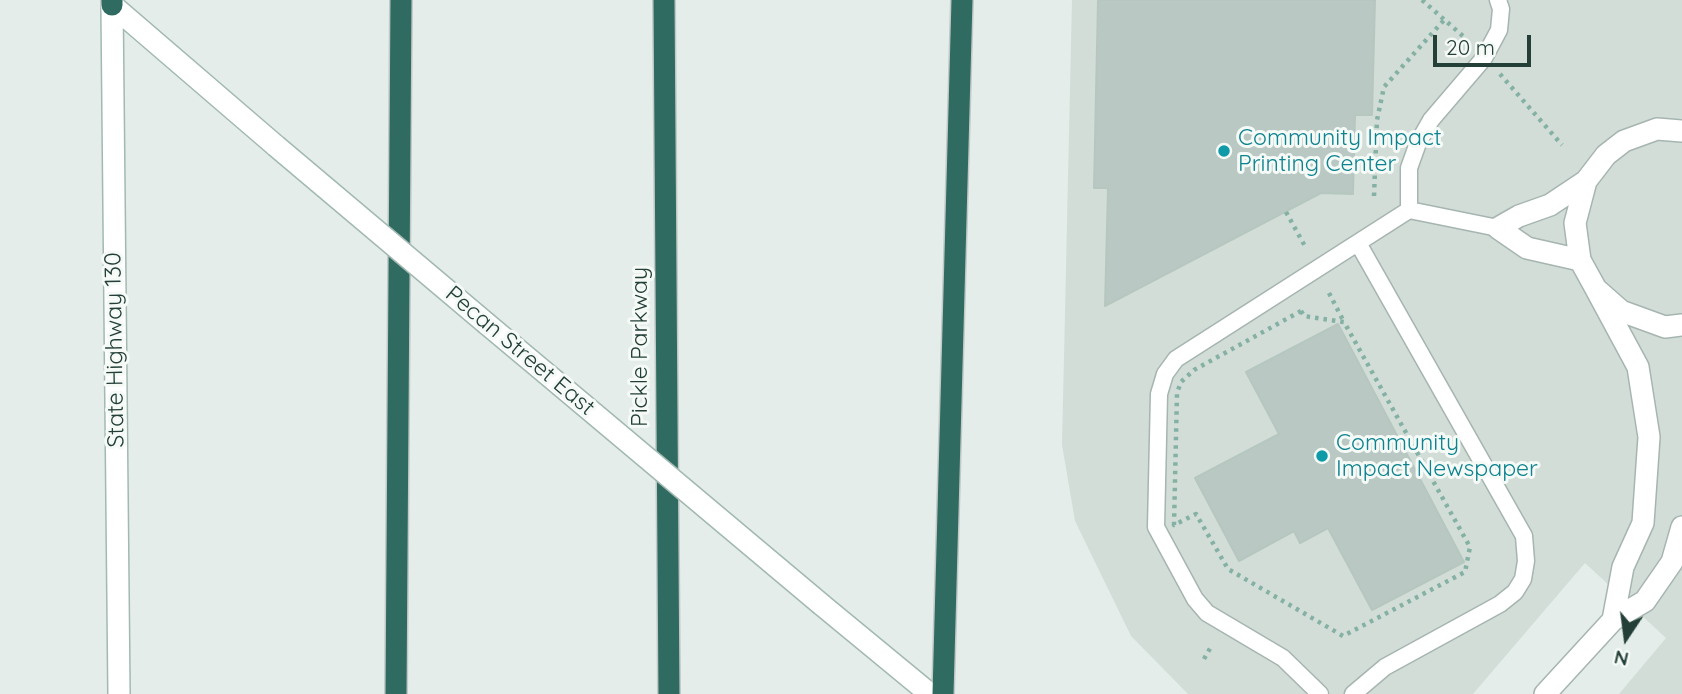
<!DOCTYPE html>
<html>
<head>
<meta charset="utf-8">
<style>
  body { margin:0 }
  #map { position:relative; width:1682px; height:694px; overflow:hidden; background:#e4ede9; font-family:Quicksand,sans-serif }
  canvas { display:block }
  .north { position:absolute; left:1591px; top:603px; width:70px; height:70px; -webkit-text-stroke:5px #f5faf7; paint-order:stroke; rotate:193deg; font-size:19px; font-weight:700; line-height:28px; text-align:center; color:#233f38 }
  .north::after { content:''; display:block; margin:auto; width:24px; height:32px; background:#233f38; clip-path:polygon(50% 0,100% 100%,50% 72%,0 100%) }
  .scale { position:absolute; left:1433px; top:35px; width:98px; height:32px; box-sizing:border-box; border:4px solid #233f38; border-top:0; padding-left:9px; font-size:21px; line-height:24px; white-space:nowrap; color:#233f38; -webkit-text-stroke:5px #f5faf7; paint-order:stroke }
</style>
</head>
<body>
<div id="map">
<canvas width="1682" height="694"></canvas>
<div class="north">N</div>
<div class="scale">20 m</div>
</div>
<script>
const ctx = document.querySelector('canvas').getContext('2d');
ctx.lineJoin = 'round';
function paint(path, color) { ctx.fillStyle = color; ctx.fill(path, 'evenodd'); }
const toPath = rows => new Path2D(rows.map(r => 'M' + r).join(''));
function stroke(path, color, width, dash) { ctx.strokeStyle = color; ctx.lineWidth = width; ctx.lineCap = dash ? 'butt' : 'round'; ctx.setLineDash(dash || []); ctx.stroke(path); }
function drawText(font, color, halo, rows, align = 'center') {
  ctx.font = font + ' Quicksand,sans-serif'; ctx.lineWidth = 6; ctx.setLineDash([]); ctx.textBaseline = 'middle'; ctx.strokeStyle = halo; ctx.fillStyle = color; for (const [text, x, y, turn = 0] of rows) {
    ctx.save(); ctx.translate(x, y); ctx.rotate((+turn || 0) * Math.PI / 180); ctx.textAlign = isNaN(turn) ? turn : align; if (halo) ctx.strokeText(text, 0, 0); ctx.fillText(text, 0, 0); ctx.restore();
  }
}
const built = toPath([
  [1072,0,1682,0,1682,694,1619,694,1666,638,1585,563,1473,694,1188,694,1131,636,1075,521,1062,445]
]);
const building = toPath([
  [1098,0,1375,0,1372,115,1355,115,1353,194,1321,193,1105,306,1108,188,1094,188,1098,0],
  [1338,324,1464,562,1372,610,1328,528,1300,543,1294,531,1239,561,1195,478,1279,434,1246,372,1338,324]
]);
const path = toPath([
  [1422,0,1464,37],
  [1500,74,1562,145],
  [1374,196,1377,120,1384,87,1444,20],
  [1286,212,1306,248],
  [1329,293,1344,322],
  [1301,311,1304,316,1344,322,1470,547,1465,572,1343,636,1228,569,1196,514,1174,525,1177,393,1181,382,1194,370,1301,311],
  [1204,659,1212,645]
]);
const service = toPath([
  [1409,210,1409,168,1418,143,1431,120,1484,58,1499,30,1501,9,1498,0],
  [1320,694,1283,658,1207,613,1195,599,1156,527,1159,394,1165,374,1176,359,1409,210,1498,228],
  [1353,694,1385,667,1500,604,1515,592,1523,579,1526,561,1524,536,1358,243]
]);
const minor = toPath([
  [1682,131,1657,129,1624,141,1606,155,1586,181,1575,223,1580,260,1596,289,1621,311,1665,327,1682,325],
  [1580,260,1527,248,1498,228,1519,216,1550,205,1586,181],
  [1596,289,1638,367,1649,437,1643,523,1623,567,1613,620],
  [1545,694,1613,620,1645,601,1672,562,1682,527]
]);
const secondary = toPath([
  [112,5,119,694],
  [112,5,276,146],
  [487,324,560,385],
  [822,605,930,694]
]);
const motorway = toPath([
  [112,0,112,5],
  [664,0,669,694],
  [396,694,401,0],
  [943,694,962,0]
]);
const secondaryBridge = toPath([
  [276,146,487,324],
  [560,385,822,605]
]);
const markers = [
  [1224,151,7,"#0f9aa8"],
  [1322,456,7,"#0f9aa8"]
];
const cultureNames = [
  ["Community Impact",1238,138],
  ["Printing Center",1238,164],
  ["Community",1336,443],
  ["Impact Newspaper",1336,469]
];
const streetNames = [
  ["Pickle Parkway",640,347,-90],
  ["State Highway 130",115,350,-91],
  ["Pecan Street East",520,351,40]
];
paint(built, '#d2ddd8');
paint(building, '#b9c8c2');
stroke(building, '#b6c7c0', 2);
stroke(service, '#a6b5b0', 19);
stroke(minor, '#a6b5b0', 24);
stroke(secondary, '#a2b9b2', 24);
stroke(motorway, '#c1c9c7', 24);
stroke(path, '#85b1a4', 4.5, [3.5, 5]);
stroke(service, '#fff', 16);
stroke(minor, '#fff', 21);
stroke(secondary, '#fff', 21);
stroke(motorway, '#2f6b60', 21);
stroke(secondaryBridge, '#a2b9b2', 24, []);
stroke(secondaryBridge, '#fff', 21);
for (const [x, y, r, color] of markers) { const dot = new Path2D(); dot.arc(x, y, r, 0, 2 * Math.PI); ctx.fillStyle = color; ctx.fill(dot); stroke(dot, '#f5faf7', 2.5); }
drawText('23px', '#0d838f', '#f5faf7', cultureNames, 'left');
drawText('23px', '#233f38', '#f5faf7', streetNames);
</script>
</body>
</html>
